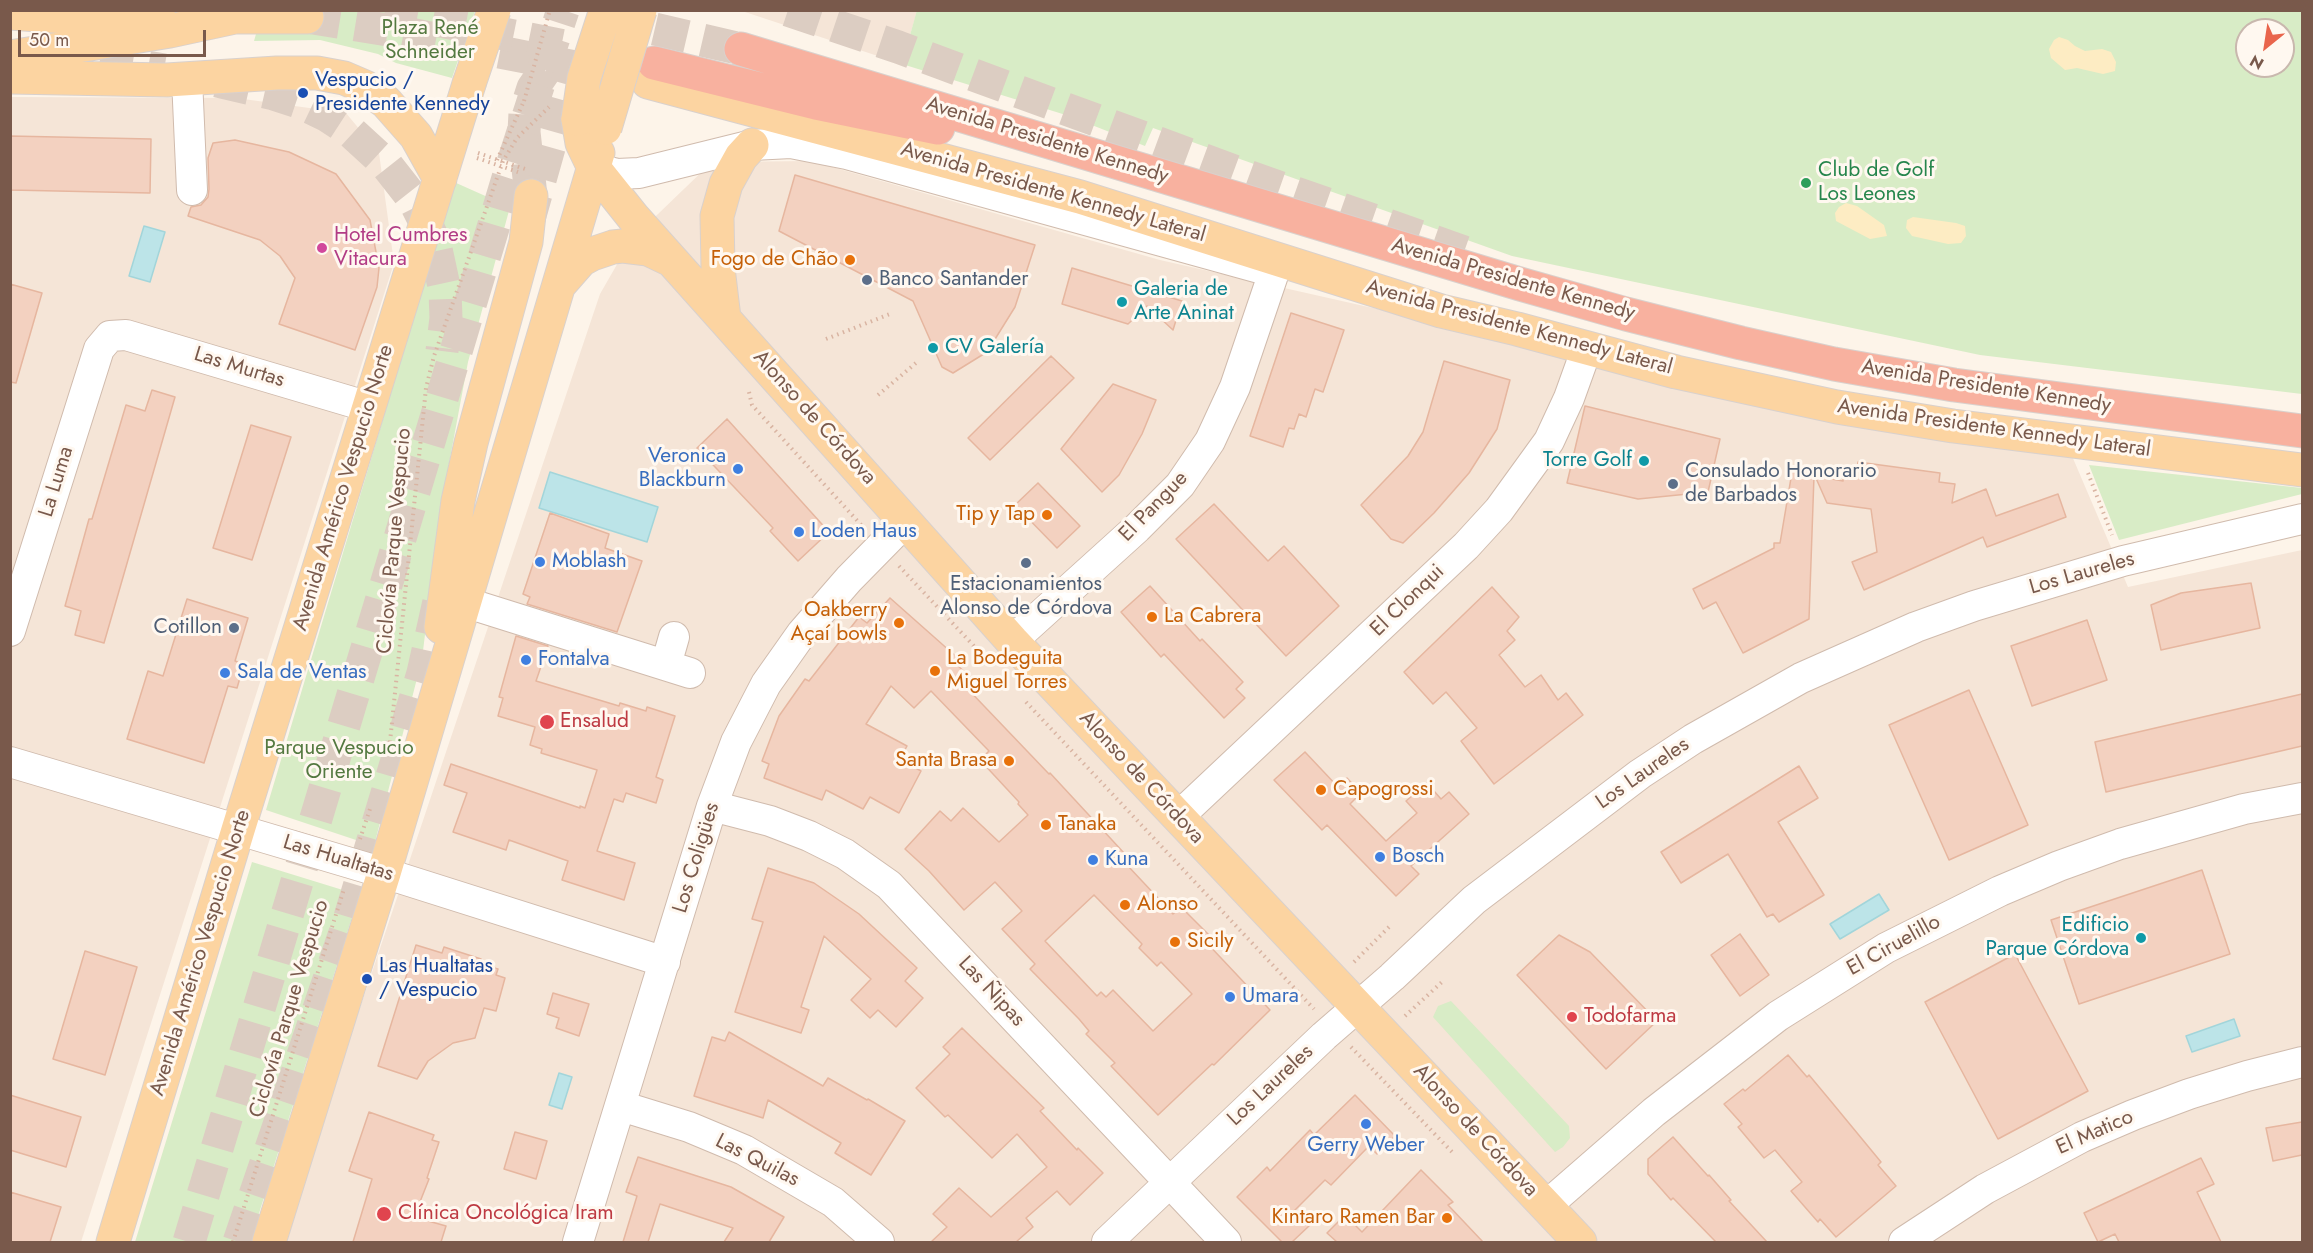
<!DOCTYPE html>
<html>
<head>
<meta charset="utf-8">
<style>
  body { margin:0 }
  #map { position:relative; width:2313px; height:1253px; overflow:hidden; background:#fdf4e9; font-family:Jost,sans-serif }
  canvas { display:block }
  .frame { position:absolute; inset:0; border:12px solid #79594b; pointer-events:none }
  .north { position:absolute; left:2235px; top:18px; width:60px; height:60px; box-sizing:border-box; background:#fff8f0; border:2px solid #c9b8ae; border-radius:50%; rotate:210deg; font-size:16px; font-weight:700; line-height:24px; text-align:center; color:#79594b }
  .north::after { content:''; display:block; margin:auto; width:21px; height:27px; background:#e9654c; clip-path:polygon(50% 0,100% 100%,50% 72%,0 100%) }
  .scale { position:absolute; left:18px; top:30px; width:188px; height:27px; box-sizing:border-box; border:3px solid #79594b; border-top:0; padding-left:8px; font-size:18px; line-height:21px; white-space:nowrap; color:#79594b; -webkit-text-stroke:4px #fff8f0; paint-order:stroke }
</style>
</head>
<body>
<div id="map">
<canvas width="2313" height="1253"></canvas>
<div class="frame"></div>
<div class="north">N</div>
<div class="scale">50 m</div>
</div>
<script>
const ctx = document.querySelector('canvas').getContext('2d');
ctx.lineJoin = 'round';
function paint(path, color) { ctx.fillStyle = color; ctx.fill(path, 'evenodd'); }
const toPath = rows => new Path2D(rows.map(r => 'M' + r).join(''));
function stroke(path, color, width, dash) { ctx.strokeStyle = color; ctx.lineWidth = width; ctx.lineCap = dash ? 'butt' : 'round'; ctx.setLineDash(dash || []); ctx.stroke(path); }
function drawText(font, color, halo, rows, align = 'center') {
  ctx.font = font + ' Jost,sans-serif'; ctx.lineWidth = 6; ctx.setLineDash([]); ctx.textBaseline = 'middle'; ctx.strokeStyle = halo; ctx.fillStyle = color; for (const [text, x, y, turn = 0] of rows) {
    ctx.save(); ctx.translate(x, y); ctx.rotate((+turn || 0) * Math.PI / 180); ctx.textAlign = isNaN(turn) ? turn : align; if (halo) ctx.strokeText(text, 0, 0); ctx.fillText(text, 0, 0); ctx.restore();
  }
}
const residential = toPath([
  [742,11,917,11,902,64],
  [11,97,236,98,346,113,379,153,394,263,81,1242,11,1242],
  [811,161,1160,260,1364,306,2072,456,2128,587,2302,550,2302,1242,287,1242,330,1097,600,294,631,240,712,162]
]);
const green = toPath([
  [917,10,2302,11,2302,394,1980,355,1512,256,1153,128,1145,146,1069,116,902,64],
  [2247,30,2283,30,2283,66,2247,66],
  [313,11,475,11,452,78,396,63,378,54,320,40,254,41,258,27],
  [454,182,510,207,468,362,440,512,422,659,374,846,266,810],
  [2089,465,2302,488,2302,494,2119,540],
  [252,862,359,895,250,1242,135,1242],
  [1451,1001,1569,1126,1570,1138,1563,1147,1555,1152,1433,1017,1438,1006]
]);
const sand = toPath([
  [2059,37,2068,40,2075,46,2085,51,2102,49,2111,52,2116,62,2115,71,2103,74,2077,68,2065,70,2051,58,2049,49,2054,40],
  [1846,203,1857,206,1884,225,1887,236,1870,239,1836,221,1835,213,1839,207],
  [1913,217,1956,223,1965,226,1966,236,1961,243,1948,244,1912,236,1906,228,1907,220]
]);
const water = toPath([
  [144,226,165,232,150,282,129,276,144,226],
  [550,472,658,507,647,542,539,508,550,472],
  [1879,894,1889,910,1840,939,1830,924,1879,894],
  [2234,1019,2240,1036,2192,1052,2186,1036,2234,1019],
  [559,1073,572,1077,562,1109,549,1105,559,1073]
]);
const building = toPath([
  [10,136,151,139,150,193,10,190,10,136],
  [235,140,289,152,336,174,370,220,379,268,377,287,355,350,279,324,295,278,280,256,260,240,188,216,191,207,201,205,208,197,209,189,208,158,213,143,235,140],
  [795,175,1035,245,1015,307,987,352,953,373,942,367,913,301,779,231,795,175],
  [1072,268,1182,301,1173,330,1147,306,1128,324,1062,304,1072,268],
  [10,284,42,293,16,383,10,382,10,284],
  [1291,313,1344,330,1323,392,1315,389,1306,417,1299,414,1294,429,1289,428,1283,447,1250,436,1291,313],
  [1051,356,1074,378,990,460,968,438,1051,356],
  [1444,361,1510,380,1497,429,1469,473,1434,513,1403,543,1391,539,1361,505,1408,456,1423,432,1444,361],
  [1113,384,1156,400,1142,434,1119,475,1102,492,1061,449,1113,384],
  [152,390,175,397,104,643,75,635,81,611,65,606,89,519,92,519,126,405,145,411,152,390],
  [1585,406,1720,439,1708,492,1638,499,1567,483,1585,406],
  [727,419,829,532,798,561,770,531,773,528,697,448,727,419],
  [251,425,291,437,252,560,213,548,251,425],
  [1858,462,1940,473,1939,482,1955,484,1952,503,1986,489,1996,516,2058,494,2066,517,1987,547,1983,537,1864,590,1852,562,1877,552,1871,509,1827,503,1815,476,1843,481,1844,469,1857,470,1858,462],
  [1792,472,1814,476,1809,619,1743,653,1716,602,1703,609,1693,589,1774,548,1774,543,1780,543,1792,472],
  [1038,483,1080,526,1057,548,1015,505,1038,483],
  [1214,504,1268,561,1284,546,1339,606,1286,656,1176,539,1214,504],
  [550,513,609,534,605,548,642,561,617,632,527,604,530,597,523,594,550,513],
  [2251,583,2260,628,2161,650,2151,605,2181,593,2251,583],
  [1150,586,1200,641,1202,639,1243,682,1236,689,1245,698,1224,718,1164,654,1161,657,1121,612,1150,586],
  [1492,587,1519,617,1507,631,1515,640,1499,655,1525,687,1541,675,1558,700,1566,693,1583,715,1494,784,1461,741,1477,728,1446,692,1433,704,1404,672,1492,587],
  [890,598,960,660,956,664,970,677,963,684,1049,774,1050,773,1124,853,1121,856,1128,864,1127,865,1173,914,1181,907,1210,936,1205,941,1270,1010,1214,1065,1212,1064,1158,1115,1111,1066,1115,1063,1086,1034,1089,1031,1079,1019,1030,969,1035,964,1002,929,1022,911,995,882,964,910,929,871,905,849,940,811,951,821,963,808,999,842,1028,815,1018,804,1019,802,980,760,989,751,931,691,914,708,891,686,866,724,907,746,900,759,921,771,899,813,870,797,863,809,826,790,822,800,764,778,769,764,762,761,779,716,805,679,809,681,859,617,867,623,890,598],
  [1094,895,1142,944,1139,948,1157,966,1161,962,1192,994,1153,1031,1113,990,1106,997,1101,992,1097,996,1045,941,1094,895],
  [187,599,248,618,235,661,244,664,237,688,228,686,204,763,127,739,148,671,163,676,187,599],
  [2087,620,2107,680,2032,706,2011,646,2087,620],
  [516,636,548,646,536,681,619,706,620,703,646,711,647,707,675,716,656,777,663,780,656,803,626,793,623,802,614,799,597,851,635,863,624,900,562,880,568,861,509,840,506,850,453,832,467,793,444,785,451,764,580,808,580,806,585,808,597,770,541,753,542,749,530,745,535,727,498,716,503,698,499,697,516,636],
  [1969,690,2028,825,1949,860,1889,725,1969,690],
  [2302,694,2302,746,2106,792,2095,742,2302,694],
  [1305,752,1338,787,1347,778,1361,793,1350,804,1386,841,1417,813,1406,801,1427,783,1441,799,1449,792,1469,814,1411,866,1419,874,1396,896,1327,825,1322,830,1274,780,1305,752],
  [1799,766,1818,798,1778,822,1824,895,1779,922,1773,914,1767,917,1728,854,1681,883,1661,852,1799,766],
  [768,868,814,883,859,914,917,968,905,981,923,998,896,1027,878,1010,870,1018,851,1000,871,979,824,936,801,1007,809,1010,801,1033,735,1012,763,922,752,919,768,868],
  [2202,870,2230,954,2079,1004,2051,920,2202,870],
  [1740,934,1769,975,1740,996,1711,955,1740,934],
  [1559,935,1590,952,1657,1021,1606,1069,1517,975,1559,935],
  [416,945,442,953,444,947,481,959,480,964,498,969,496,975,505,978,496,1011,484,1008,475,1038,453,1043,428,1061,417,1079,378,1066,416,945],
  [85,951,137,967,105,1075,53,1059,85,951],
  [2015,954,2088,1091,1998,1139,1925,1002,2015,954],
  [553,993,589,1004,579,1036,556,1028,559,1018,547,1014,553,993],
  [962,1028,1044,1108,1040,1111,1077,1150,1078,1148,1103,1173,1070,1205,1057,1191,1026,1218,1033,1227,1016,1242,931,1242,947,1227,933,1214,959,1188,991,1217,1047,1167,1017,1134,992,1158,948,1115,945,1117,916,1088,950,1054,943,1047,962,1028],
  [729,1032,823,1086,828,1078,867,1100,868,1099,905,1121,871,1175,835,1153,841,1143,768,1100,763,1118,694,1096,712,1037,725,1041,729,1032],
  [1788,1055,1807,1077,1809,1075,1834,1105,1881,1162,1878,1165,1896,1186,1836,1237,1820,1219,1818,1222,1791,1191,1802,1182,1775,1150,1764,1158,1738,1127,1742,1124,1724,1104,1743,1089,1745,1091,1788,1055],
  [10,1095,81,1117,66,1167,10,1150,10,1095],
  [1355,1095,1395,1136,1377,1154,1369,1146,1331,1185,1325,1180,1294,1211,1309,1226,1292,1242,1282,1242,1237,1197,1267,1167,1270,1171,1310,1130,1314,1135,1355,1095],
  [369,1112,434,1135,432,1140,439,1142,427,1178,429,1179,414,1217,446,1226,441,1242,353,1242,372,1179,349,1171,369,1112],
  [2302,1122,2302,1155,2273,1161,2266,1128,2302,1122],
  [515,1132,547,1141,536,1179,504,1169,515,1132],
  [1673,1137,1708,1176,1709,1175,1731,1200,1729,1201,1767,1242,1716,1242,1673,1198,1671,1200,1648,1174,1648,1159,1673,1137],
  [638,1157,731,1187,784,1217,769,1242,724,1242,733,1228,660,1204,648,1242,623,1242,637,1196,626,1192,638,1157],
  [2201,1158,2214,1184,2197,1192,2221,1242,2119,1242,2115,1234,2098,1242,2084,1213,2201,1158],
  [1421,1170,1453,1202,1448,1205,1483,1242,1337,1242,1327,1233,1345,1215,1362,1232,1421,1170],
  [10,1192,61,1207,50,1242,10,1242,10,1192]
]);
const majorTunnel = toPath([
  [307,17,400,32,615,75],
  [531,196,524,132,525,113,533,88,544,72,566,65]
]);
const highwayTunnel = toPath([
  [385,10,574,48],
  [788,10,898,47,1250,177,1464,252],
  [607,18,741,49],
  [51,56,106,60,164,70],
  [217,81,274,94,301,103,326,115,349,130,385,163,414,200,434,240,445,291,446,318,442,351],
  [527,226,578,45],
  [189,1242,508,178,563,10],
  [239,1242,348,924,423,673,440,597]
]);
const path = toPath([
  [478,153,525,169],
  [477,158,518,172],
  [497,160,524,101],
  [826,339,890,314],
  [749,392,752,405,863,527],
  [878,395,916,363],
  [2088,473,2112,535],
  [899,566,988,661],
  [1026,702,1314,1009],
  [390,742,426,388,434,356,503,161,517,138,549,107],
  [360,839,370,809],
  [1354,962,1389,927],
  [1405,1016,1442,982],
  [1351,1047,1454,1154],
  [233,1242,344,889]
]);
const minor = toPath([
  [187,79,192,190],
  [594,168,617,174,639,173,752,145,791,143,847,154,1274,272,1235,387,1210,441,1180,485,1137,528,1012,641],
  [464,602,690,673],
  [10,631,99,349,110,336,126,335,369,407],
  [666,665,674,637],
  [10,762,384,873,665,962],
  [712,806,770,821,809,836,845,854,889,885,1226,1242],
  [1178,817,1466,546,1499,510,1549,441,1569,398,1587,348],
  [621,1106,689,1127,744,1150,833,1202,879,1242],
  [1546,1206,1654,1112,1778,1016,1886,948,2000,891,2059,866,2120,844,2244,809,2302,798],
  [578,1242,712,806,736,742,766,684,802,633,849,579,906,521],
  [1107,1242,1324,1036,1392,977,1474,900,1640,774,1693,739,1801,678,1916,627,1974,606,2123,561,2302,519],
  [1904,1242,1985,1189,2082,1137,2133,1115,2189,1094,2247,1076,2302,1062]
]);
const major = toPath([
  [10,13,67,17,159,17],
  [10,57,170,31,235,17,307,17],
  [10,77,167,80,277,73,317,73,344,78,365,87,386,102,416,136,440,179],
  [648,82,1080,197,1441,311,1517,329,1676,372,1837,407,1953,426,2302,470],
  [578,119,582,143,594,168,633,217,1012,641,1580,1242],
  [560,284,581,260,592,254,613,247,623,246,648,249,669,259],
  [724,318,718,268,717,216,726,184,741,157,752,145],
  [441,627,458,501,471,443,526,242,531,196],
  [113,1242,238,830,469,84],
  [269,1242,384,873,598,153]
]);
const highway = toPath([
  [741,49,1520,284,1626,314,1741,343,1834,364,1954,385,2302,431],
  [654,63,816,103,938,128]
]);
const pathBridge = toPath([
  [524,101,550,10]
]);
const majorBridge = toPath([
  [469,84,494,10],
  [578,119,584,78,606,10],
  [605,128,640,10]
]);
const markers = [
  [303,93,6,"#1a4fb4"],
  [1806,183,6,"#2e9e5b"],
  [322,248,6,"#d1479c"],
  [850,260,6,"#e8710a"],
  [867,280,6,"#5c6f8a"],
  [1122,302,6,"#0f9aa8"],
  [933,348,6,"#0f9aa8"],
  [1644,461,6,"#0f9aa8"],
  [738,469,6,"#3f7fe0"],
  [1673,484,6,"#5c6f8a"],
  [1047,515,6,"#e8710a"],
  [799,532,6,"#3f7fe0"],
  [540,562,6,"#3f7fe0"],
  [1026,563,6,"#5c6f8a"],
  [1152,617,6,"#e8710a"],
  [899,623,6,"#e8710a"],
  [234,628,6,"#5c6f8a"],
  [526,660,6,"#3f7fe0"],
  [935,671,6,"#e8710a"],
  [225,673,6,"#3f7fe0"],
  [547,722,8,"#e0444e"],
  [1009,761,6,"#e8710a"],
  [1321,790,6,"#e8710a"],
  [1046,825,6,"#e8710a"],
  [1380,857,6,"#3f7fe0"],
  [1093,860,6,"#3f7fe0"],
  [1125,905,6,"#e8710a"],
  [2141,938,6,"#0f9aa8"],
  [1175,942,6,"#e8710a"],
  [367,979,6,"#1a4fb4"],
  [1230,997,6,"#3f7fe0"],
  [1572,1017,6,"#e0444e"],
  [1366,1124,6,"#3f7fe0"],
  [384,1214,8,"#e0444e"],
  [1447,1218,6,"#e8710a"]
];
const parkNames = [
  ["Plaza René",430,29],
  ["Schneider",430,53],
  ["Parque Vespucio",339,749],
  ["Oriente",339,773]
];
const transitNames = [
  ["Vespucio /",315,81],
  ["Presidente Kennedy",315,105],
  ["Las Hualtatas",379,967],
  ["/ Vespucio",379,991]
];
const streetNames = [
  ["Avenida Presidente Kennedy",1047,141,17],
  ["Avenida Presidente Kennedy Lateral",1053,193,16],
  ["Avenida Presidente Kennedy",1513,280,16],
  ["Avenida Presidente Kennedy Lateral",1519,328,15],
  ["Las Murtas",239,368,17],
  ["Avenida Presidente Kennedy",1986,387,9],
  ["Alonso de Córdova",814,418,48],
  ["Avenida Presidente Kennedy Lateral",1994,429,8],
  ["La Luma",57,482,-73],
  ["Avenida Américo Vespucio Norte",344,488,-73],
  ["El Pangue",1154,507,-46],
  ["Ciclovía Parque Vespucio",395,541,-85],
  ["Los Laureles",2082,574,-16],
  ["El Clonqui",1408,601,-44],
  ["Los Laureles",1643,774,-35],
  ["Alonso de Córdova",1141,778,47],
  ["Los Coligües",697,858,-73],
  ["Las Hualtatas",338,859,17],
  ["El Ciruelillo",1894,946,-29],
  ["Avenida Américo Vespucio Norte",201,953,-73],
  ["Las Ñipas",991,992,47],
  ["Ciclovía Parque Vespucio",290,1009,-73],
  ["Los Laureles",1271,1086,-43],
  ["Alonso de Córdova",1475,1131,47],
  ["El Matico",2095,1133,-24],
  ["Las Quilas",757,1161,27]
];
const leisureNames = [
  ["Club de Golf",1818,171],
  ["Los Leones",1818,195]
];
const hotelNames = [
  ["Hotel Cumbres",334,236],
  ["Vitacura",334,260]
];
const foodNames = [
  ["Fogo de Chão",838,260,"right"],
  ["Tip y Tap",1035,515,"right"],
  ["Oakberry",887,611,"right"],
  ["Açaí bowls",887,635,"right"],
  ["La Cabrera",1164,617],
  ["La Bodeguita",947,659],
  ["Miguel Torres",947,683],
  ["Santa Brasa",997,761,"right"],
  ["Capogrossi",1333,790],
  ["Tanaka",1058,825],
  ["Alonso",1137,905],
  ["Sicily",1187,942],
  ["Kintaro Ramen Bar",1435,1218,"right"]
];
const serviceNames = [
  ["Banco Santander",879,280],
  ["Consulado Honorario",1685,472],
  ["de Barbados",1685,496],
  ["Estacionamientos",1026,585,"center"],
  ["Alonso de Córdova",1026,609,"center"],
  ["Cotillon",222,628,"right"]
];
const cultureNames = [
  ["Galeria de",1134,290],
  ["Arte Aninat",1134,314],
  ["CV Galería",945,348],
  ["Torre Golf",1632,461,"right"],
  ["Edificio",2129,926,"right"],
  ["Parque Córdova",2129,950,"right"]
];
const shopNames = [
  ["Veronica",726,457,"right"],
  ["Blackburn",726,481,"right"],
  ["Loden Haus",811,532],
  ["Moblash",552,562],
  ["Fontalva",538,660],
  ["Sala de Ventas",237,673],
  ["Bosch",1392,857],
  ["Kuna",1105,860],
  ["Umara",1242,997],
  ["Gerry Weber",1366,1146,"center"]
];
const healthNames = [
  ["Ensalud",560,722],
  ["Todofarma",1584,1017],
  ["Clínica Oncológica Iram",398,1214]
];
paint(residential, '#f5e5d7');
paint(green, '#d8ecc6');
paint(sand, '#fdecc3');
paint(water, '#bce4e8');
stroke(water, '#a2d5da', 1.5);
paint(building, '#f3d1c0');
stroke(building, '#e6b69f', 1.5);
stroke(majorTunnel, '#dccdc2', 33, [33, 16]);
stroke(highwayTunnel, '#dccdc2', 33, [33, 16]);
stroke(minor, '#d0bbad', 32);
stroke(major, '#d9d1cd', 35);
stroke(highway, '#d9d1cd', 35);
stroke(path, '#d9b4a2', 4, [1.5, 4.5]);
stroke(minor, '#fff', 30);
stroke(major, '#fcd4a1', 33);
stroke(highway, '#f8b19f', 33);
stroke(majorBridge, '#d9d1cd', 35, []);
stroke(pathBridge, '#d9b4a2', 4, [1.5, 4.5]);
stroke(majorBridge, '#fcd4a1', 33);
for (const [x, y, r, color] of markers) { const dot = new Path2D(); dot.arc(x, y, r, 0, 2 * Math.PI); ctx.fillStyle = color; ctx.fill(dot); stroke(dot, '#fff8f0', 2); }
drawText('21px', '#547940', '#fff8f0', parkNames);
drawText('21px', '#164399', '#fff8f0', transitNames, 'left');
drawText('21px', '#79594b', '#fff8f0', streetNames);
drawText('21px', '#27864d', '#fff8f0', leisureNames, 'left');
drawText('21px', '#b23c85', '#fff8f0', hotelNames, 'left');
drawText('21px', '#c56008', '#fff8f0', foodNames, 'left');
drawText('21px', '#4e5e75', '#fff8f0', serviceNames, 'left');
drawText('21px', '#0d838f', '#fff8f0', cultureNames, 'left');
drawText('21px', '#366cbe', '#fff8f0', shopNames, 'left');
drawText('21px', '#be3a42', '#fff8f0', healthNames, 'left');
</script>
</body>
</html>
